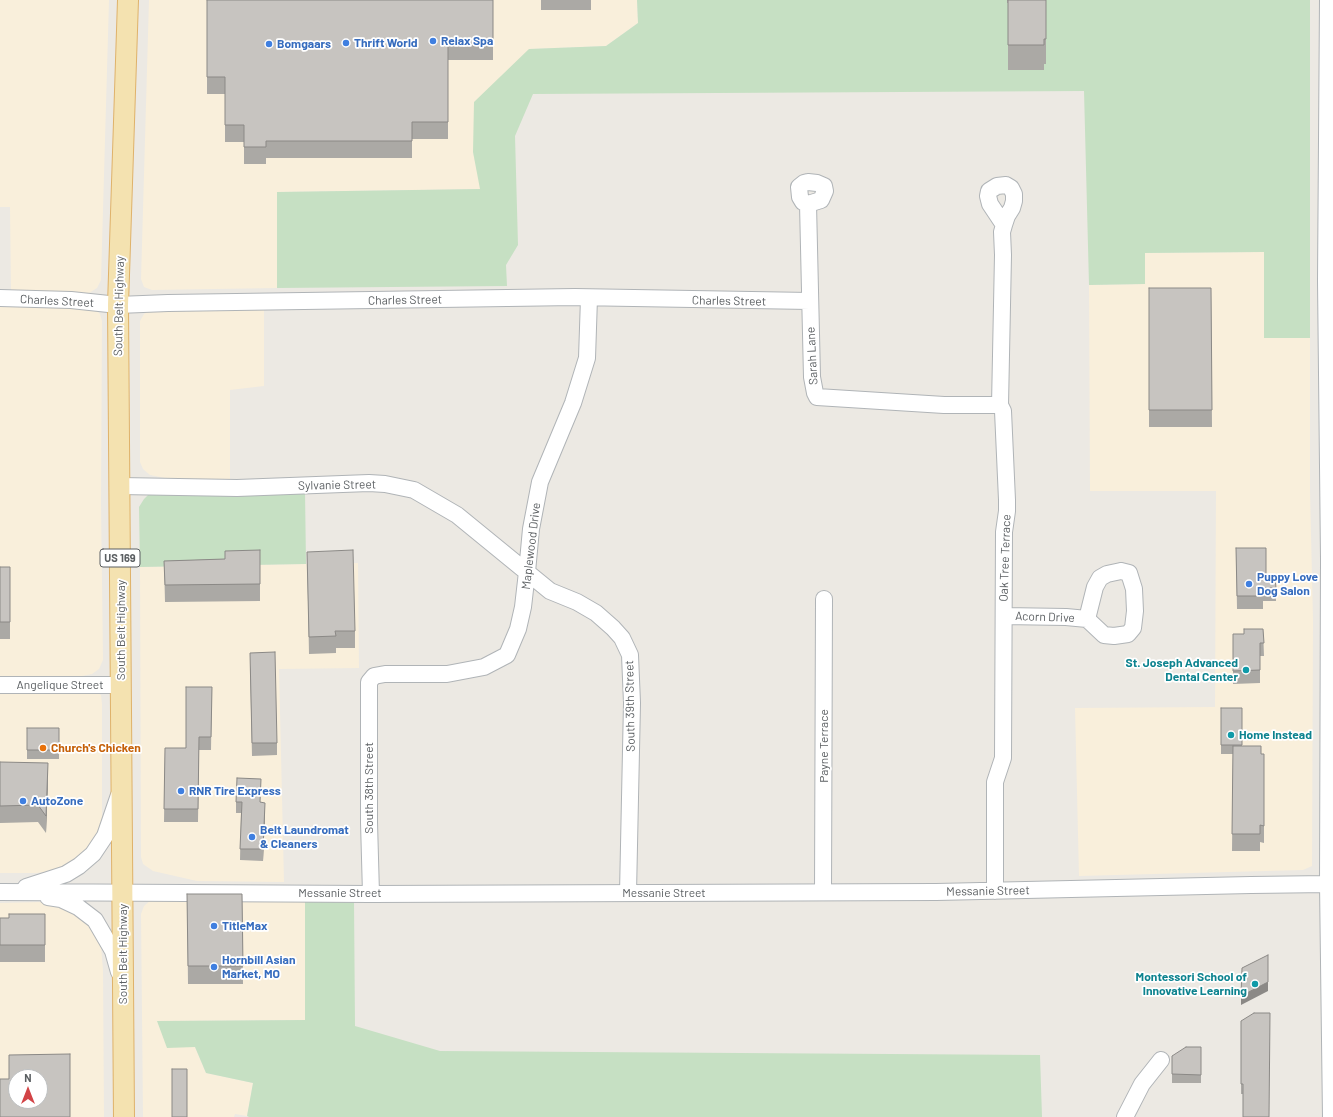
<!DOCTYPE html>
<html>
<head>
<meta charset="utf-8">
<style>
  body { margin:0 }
  #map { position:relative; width:1333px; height:1117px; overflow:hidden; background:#ece9e3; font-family:Barlow,sans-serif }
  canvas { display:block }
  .north { position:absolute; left:8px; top:1069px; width:40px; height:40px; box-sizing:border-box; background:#fff; border:1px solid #bdbfc0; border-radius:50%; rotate:0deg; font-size:11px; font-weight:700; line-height:16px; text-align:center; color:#5b5f62 }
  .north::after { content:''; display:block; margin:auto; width:14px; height:18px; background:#d24346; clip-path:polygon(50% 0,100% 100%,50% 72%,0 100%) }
</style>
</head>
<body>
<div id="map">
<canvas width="1333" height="1117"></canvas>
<div class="north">N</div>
</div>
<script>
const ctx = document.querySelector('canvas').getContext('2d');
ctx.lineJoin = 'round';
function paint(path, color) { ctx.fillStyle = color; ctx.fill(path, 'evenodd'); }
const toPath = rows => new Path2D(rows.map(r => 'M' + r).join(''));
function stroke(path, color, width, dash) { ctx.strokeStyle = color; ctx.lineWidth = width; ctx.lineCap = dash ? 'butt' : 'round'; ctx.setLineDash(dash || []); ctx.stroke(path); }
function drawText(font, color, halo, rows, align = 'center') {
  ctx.font = font + ' Barlow,sans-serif'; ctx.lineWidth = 3.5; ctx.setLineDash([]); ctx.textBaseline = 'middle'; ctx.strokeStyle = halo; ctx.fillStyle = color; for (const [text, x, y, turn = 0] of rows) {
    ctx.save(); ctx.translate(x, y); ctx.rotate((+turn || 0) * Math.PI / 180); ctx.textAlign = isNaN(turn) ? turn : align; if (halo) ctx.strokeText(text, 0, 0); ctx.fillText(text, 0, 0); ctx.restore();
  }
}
const commercial = toPath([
  [0,0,109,0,101,280,97,288,89,293,75,294,11,292,10,207,0,207],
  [149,0,637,0,638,23,606,46,529,49,473,152,481,189,278,192,277,288,152,290,144,287,141,279],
  [1264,252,1264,338,1310,338,1310,491,1313,620,1312,866,1303,870,1079,876,1075,708,1215,707,1216,491,1090,491,1089,285,1144,284,1144,253],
  [0,302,96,310,100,314,102,321,101,503,103,660,99,669,92,674,82,676,0,676],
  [264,308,264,386,230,390,230,481,170,479,150,475,143,469,140,462,140,321,144,314,151,309],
  [358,563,359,668,279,669,284,882,197,881,153,871,143,864,141,857,140,567],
  [0,689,94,690,101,695,102,704,102,820,96,839,86,853,60,870,36,873,0,873],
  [305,899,305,1020,157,1021,195,1047,206,1073,253,1083,247,1116,235,1114,234,1117,143,1117,141,914,144,906,151,900],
  [44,902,65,906,82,917,93,931,101,946,103,970,104,1117,0,1117,0,903],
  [16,1077,40,1077,40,1101,16,1101]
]);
const green = toPath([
  [637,0,1310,0,1310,338,1264,338,1264,252,1145,253,1145,284,1089,285,1084,91,533,94,515,136,518,245,506,265,507,286,277,288,277,192,480,189,473,152,474,102,529,49,606,46,638,23],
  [305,491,306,564,140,567,139,507,144,499,150,493],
  [305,899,354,900,355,1026,440,1051,1040,1055,1042,1117,249,1117,247,1116,253,1083,206,1073,195,1047,167,1048,157,1021,305,1020]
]);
const minor = toPath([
  [1328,0,1326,281,1329,559,1328,884,1331,1117],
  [808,182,817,183,824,186,825,191,821,200,808,204,803,202,800,197,799,187,804,183,808,182],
  [1006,185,1011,188,1014,194,1014,201,1012,208,1007,216,1004,225,990,204,988,196,989,191,997,186,1006,185],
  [808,204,812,377,815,393,817,397,944,405,1000,405],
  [0,298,71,300,118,305,168,303,575,297,810,301],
  [120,486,237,488,369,483,385,484,414,490,457,515,550,591,577,602,596,613,613,628,622,638,630,655,632,703,628,893],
  [1121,571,1129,573,1134,589,1135,611,1133,628,1128,634,1114,636,1104,635,1087,619,1095,587,1100,578,1107,574,1121,571],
  [1004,616,1066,617,1087,619],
  [0,685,121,685],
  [26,887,66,874,79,866,93,854,105,836,119,795],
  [995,891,995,782,1003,758,1004,532,1007,511,1007,500,1003,411,1000,405,1003,255,1002,232,1004,225],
  [0,892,371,894,936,892,1251,885,1328,884],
  [823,892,824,599],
  [371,894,369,822,369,682,374,676,385,674,447,674,484,667,507,655,518,629,523,607,527,572,531,529,540,482,573,403,587,358,589,298],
  [48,897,61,899,78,907,95,920,113,951,119,972],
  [1125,1117,1142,1084,1161,1060]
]);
const major = toPath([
  [124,1117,118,305,128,0]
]);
const wall = toPath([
  [207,0,493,0,493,60,448,60,448,139,412,139,412,158,266,158,266,164,244,164,244,142,225,142,225,94,207,94],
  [541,0,591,0,591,10,541,10],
  [1007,0,1046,0,1046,64,1044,64,1044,70,1008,70,1008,3,1007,3],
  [1149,288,1211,288,1212,427,1149,427],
  [1236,548,1266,577,1275,577,1276,601,1263,601,1263,609,1237,609],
  [260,550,260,601,165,602,164,561,225,559],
  [307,552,355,631,355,648,336,648,336,653,309,654],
  [0,567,10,567,10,639,0,639],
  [1263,629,1264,656,1260,656,1260,683,1233,684,1233,634,1244,634],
  [250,666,277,743,277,755,252,756],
  [212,687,211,750,199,750,198,822,164,822,165,748,186,748],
  [1221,708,1242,708,1242,746,1261,754,1264,754,1264,843,1260,842,1260,851,1232,851,1233,754,1221,754],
  [27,728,59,728,59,759,27,759],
  [0,762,48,780,46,833,38,822,0,823],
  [236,802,261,802,265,814,263,861,240,860,241,813,236,813],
  [187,894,242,894,243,984,188,984],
  [45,914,45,962,0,962,0,918,9,918],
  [1241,1021,1243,1094,1241,1094],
  [1201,1047,1201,1083,1172,1083,1172,1056]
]);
const shadedWall = toPath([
  [48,763,48,780,46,833,46,816],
  [265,803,265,814,263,861,263,849],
  [1268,955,1268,991,1241,1005,1241,996]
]);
const building = toPath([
  [207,0,493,0,493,43,448,43,448,122,412,122,412,141,266,141,266,147,244,147,244,125,225,125,225,77,207,77,207,0],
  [1008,0,1046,0,1046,39,1044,39,1044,45,1008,45,1008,0],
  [1149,288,1211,288,1212,410,1149,410,1149,288],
  [1236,548,1266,548,1266,577,1275,577,1276,588,1263,588,1263,596,1237,596,1236,548],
  [260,550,260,584,165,585,164,561,225,559,225,551,260,550],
  [353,550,355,631,335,631,336,636,309,637,307,552,353,550],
  [0,567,10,567,10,622,0,622,0,567],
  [1244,629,1263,629,1264,643,1260,643,1260,670,1233,671,1233,634,1244,634,1244,629],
  [275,652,277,743,252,743,250,653,275,652],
  [186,687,212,687,211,737,199,737,198,809,164,809,165,748,186,748,186,687],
  [1221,708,1242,708,1242,745,1221,745,1221,708],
  [27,728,59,728,59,750,27,750,27,728],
  [1233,746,1261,746,1261,754,1264,754,1264,826,1260,825,1260,834,1232,834,1233,746],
  [0,762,48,763,46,816,38,805,0,806,0,762],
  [237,778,261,779,260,802,265,803,263,849,240,849,242,802,236,802,237,778],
  [187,894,242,894,243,966,188,966,187,894],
  [9,914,45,914,45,945,0,945,0,918,9,918,9,914],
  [1268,955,1268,982,1241,996,1242,968,1268,955],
  [1254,1013,1270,1013,1269,1117,1243,1117,1243,1084,1241,1084,1241,1021,1254,1013],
  [1186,1047,1201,1047,1201,1075,1172,1074,1172,1056,1186,1047],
  [70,1054,70,1117,0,1117,0,1079,9,1079,9,1055,70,1054],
  [16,1077,40,1077,40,1101,16,1101,16,1077],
  [172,1069,187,1069,187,1117,172,1117,172,1069]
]);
const markers = [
  [433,41,4,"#3f7fe0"],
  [346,43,4,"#3f7fe0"],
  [269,44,4,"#3f7fe0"],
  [1249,584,4,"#3f7fe0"],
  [1246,670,4,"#0f9aa8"],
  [1231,735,4,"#0f9aa8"],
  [43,748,4,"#e8710a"],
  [181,791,4,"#3f7fe0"],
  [23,801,4,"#3f7fe0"],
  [252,837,4,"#3f7fe0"],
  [214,926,4,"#3f7fe0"],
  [214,967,4,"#3f7fe0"],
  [1255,984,4,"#0f9aa8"]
];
const shields = [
  [120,558,40]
];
const shieldNames = [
  ["US 169",120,558]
];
const shopNames = [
  ["Relax Spa",441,41],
  ["Thrift World",354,43],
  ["Bomgaars",277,44],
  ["Puppy Love",1257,577],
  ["Dog Salon",1257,591],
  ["RNR Tire Express",189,791],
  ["AutoZone",31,801],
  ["Belt Laundromat",260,830],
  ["& Cleaners",260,844],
  ["TitleMax",222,926],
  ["Hornbill Asian",222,960],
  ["Market, MO",222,974]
];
const streetNames = [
  ["Charles Street",405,300,-1],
  ["Charles Street",57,301,3],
  ["Charles Street",729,301,1],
  ["South Belt Highway",119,306,-89],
  ["Sarah Lane",812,356,-93],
  ["Sylvanie Street",337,485,-1],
  ["Maplewood Drive",531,546,-83],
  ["Oak Tree Terrace",1005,558,-88],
  ["Acorn Drive",1045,617,2],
  ["South Belt Highway",121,630,-90],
  ["Angelique Street",60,685],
  ["South 39th Street",630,706,-91],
  ["Payne Terrace",824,746,-90],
  ["South 38th Street",369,788,-90],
  ["Messanie Street",988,891,-1],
  ["Messanie Street",340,893],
  ["Messanie Street",664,893],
  ["South Belt Highway",123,954,-90]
];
const cultureNames = [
  ["St. Joseph Advanced",1238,663],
  ["Dental Center",1238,677],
  ["Home Instead",1239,735,"left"],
  ["Montessori School of",1247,977],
  ["Innovative Learning",1247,991]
];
const foodNames = [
  ["Church's Chicken",51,748]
];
paint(commercial, '#f9efdb');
paint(green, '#c6e0c3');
stroke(minor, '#b0b4b7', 18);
stroke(major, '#dfb26a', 22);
stroke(minor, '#fff', 16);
stroke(major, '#f4e2b0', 20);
paint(wall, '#aba9a5');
paint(shadedWall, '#8b8986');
paint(building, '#c7c4c0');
stroke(building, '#8b8986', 1);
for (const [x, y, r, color] of markers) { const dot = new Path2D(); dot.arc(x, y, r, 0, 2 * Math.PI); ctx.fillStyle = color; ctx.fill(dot); stroke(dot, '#fff', 1.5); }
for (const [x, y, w] of shields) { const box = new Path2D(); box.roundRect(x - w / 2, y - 9, w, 18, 3); ctx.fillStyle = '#fff'; ctx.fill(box); stroke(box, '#5b5f62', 1); }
drawText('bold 11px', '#5b5f62', null, shieldNames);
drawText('bold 12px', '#366cbe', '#fff', shopNames, 'left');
drawText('12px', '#5b5f62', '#fff', streetNames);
drawText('bold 12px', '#0d838f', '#fff', cultureNames, 'right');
drawText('bold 12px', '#c56008', '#fff', foodNames, 'left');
</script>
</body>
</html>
